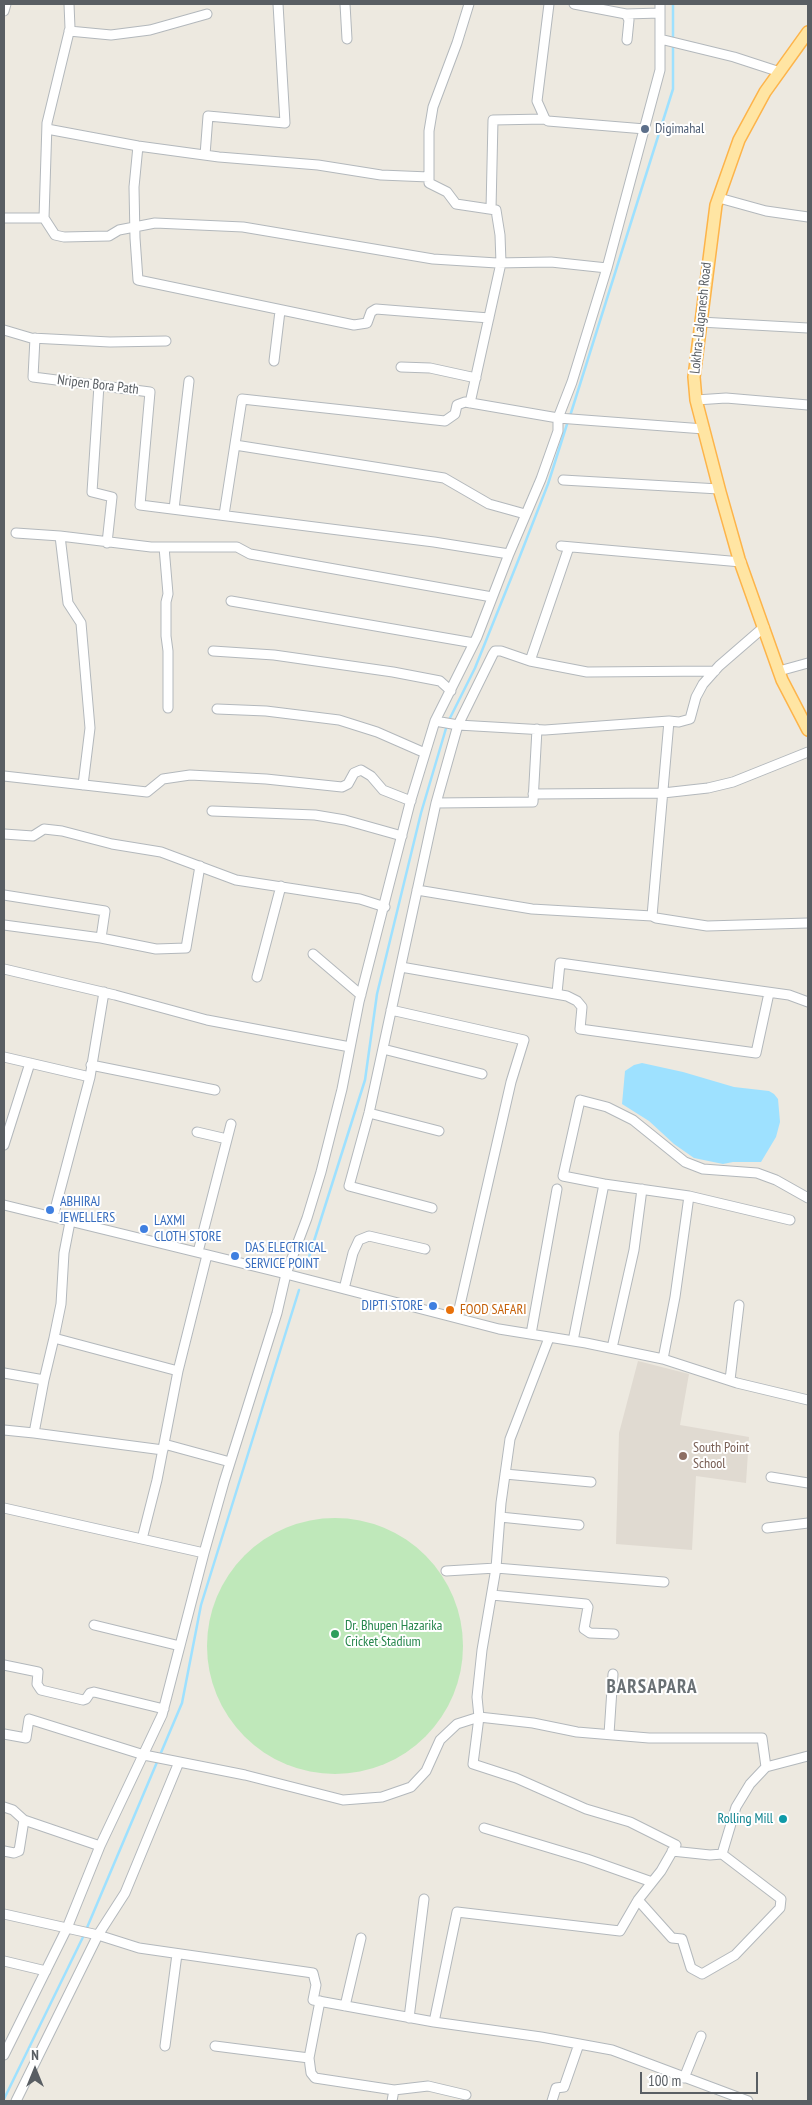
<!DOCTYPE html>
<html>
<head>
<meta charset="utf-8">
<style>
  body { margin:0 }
  #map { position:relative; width:812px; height:2105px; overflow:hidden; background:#ede9e0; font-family:"PT Sans Narrow",sans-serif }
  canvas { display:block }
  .frame { position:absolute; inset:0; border:5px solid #595e63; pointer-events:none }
  .north { position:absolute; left:10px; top:2045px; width:50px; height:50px; -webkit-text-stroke:4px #fff; paint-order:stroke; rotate:0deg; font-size:14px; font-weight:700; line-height:20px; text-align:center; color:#595e63 }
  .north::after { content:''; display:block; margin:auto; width:18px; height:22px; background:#595e63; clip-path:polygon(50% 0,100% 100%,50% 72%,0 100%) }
  .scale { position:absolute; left:640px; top:2072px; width:118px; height:22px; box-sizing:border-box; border:2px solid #595e63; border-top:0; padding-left:6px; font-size:15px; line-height:18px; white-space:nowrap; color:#595e63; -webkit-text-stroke:4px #fff; paint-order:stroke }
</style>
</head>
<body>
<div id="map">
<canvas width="812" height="2105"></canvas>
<div class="frame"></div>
<div class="north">N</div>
<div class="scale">100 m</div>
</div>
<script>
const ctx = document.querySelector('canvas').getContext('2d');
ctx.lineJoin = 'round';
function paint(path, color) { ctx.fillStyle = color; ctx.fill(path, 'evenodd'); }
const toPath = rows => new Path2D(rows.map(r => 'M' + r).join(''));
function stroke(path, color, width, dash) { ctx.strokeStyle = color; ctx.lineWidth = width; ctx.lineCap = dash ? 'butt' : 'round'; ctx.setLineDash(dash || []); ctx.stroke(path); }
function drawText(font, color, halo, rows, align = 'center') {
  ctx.font = font + ' "PT Sans Narrow",sans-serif'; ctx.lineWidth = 4; ctx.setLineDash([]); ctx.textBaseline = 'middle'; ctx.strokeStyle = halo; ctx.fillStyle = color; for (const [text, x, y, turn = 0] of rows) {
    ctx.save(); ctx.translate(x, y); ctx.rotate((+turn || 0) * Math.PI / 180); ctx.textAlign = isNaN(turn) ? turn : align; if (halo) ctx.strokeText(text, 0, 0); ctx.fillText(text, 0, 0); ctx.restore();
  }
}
const education = toPath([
  [638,1361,689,1374,680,1425,749,1437,746,1483,696,1476,692,1550,616,1544,619,1433]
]);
const green = toPath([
  '207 1646a128 128 0 1 1 256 0a128 128 0 1 1-256 0Z'
]);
const water = toPath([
  [642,1063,683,1072,734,1087,769,1091,774,1094,778,1099,780,1122,776,1137,761,1162,733,1162,723,1164,694,1158,674,1144,649,1121,622,1104,625,1071,634,1065]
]);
const stream = toPath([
  [673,4,673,39],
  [570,416,673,89,673,45],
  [449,720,475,668,518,561,548,484,568,421],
  [308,1260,365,1080,377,994,421,813,447,725],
  [86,1930,182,1703,201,1605,299,1290],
  [4,2099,84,1935]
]);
const minor = toPath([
  [69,4,70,28,47,123,44,218,55,235,64,237,109,236,119,230,155,223,243,227,433,259,497,263,551,262,607,268,660,70,660,4],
  [345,4,347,39],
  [469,4,457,43,433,107,429,131,429,183,447,192,456,204,496,210,500,235,501,263,470,403],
  [549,4,537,101,545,119,548,121,645,129],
  [574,4,626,14,629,20,627,40],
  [4,11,6,4],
  [626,14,660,13],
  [69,31,111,35,150,30,207,14],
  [660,39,734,57,780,72],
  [47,129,138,146,219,157,318,165,381,175,429,177],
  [138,146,134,187,135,238,138,280,354,325,367,323,371,312,376,309,489,318],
  [205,155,208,116,285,123,278,4],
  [719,198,766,211,808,217],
  [491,209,493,120,545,119],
  [4,218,44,218],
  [700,322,808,328],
  [4,330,31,338,110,342,166,341],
  [35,338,33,377,150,392,140,505,434,542,509,554],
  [274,361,280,311],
  [401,367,430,368,476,378],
  [99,385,92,492,112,497,107,543],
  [696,400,726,398,808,405],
  [235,445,444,478,489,504,525,514],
  [563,480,719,489],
  [174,509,189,381],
  [224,515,242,399,445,421,455,414,457,405,465,402,558,418,704,429],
  [16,533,60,536,68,603,81,623,90,728,83,785],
  [60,536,151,547,237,547,250,554,492,597],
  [561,546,741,562],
  [164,547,168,594,166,602,166,636,168,651,168,708],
  [569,547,530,661,587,672,715,671],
  [231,601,474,643],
  [213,651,274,655,393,672,440,681,451,691],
  [530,661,501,651,495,651,493,654,458,725,436,803,533,802,537,729],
  [779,671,808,663],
  [217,709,266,711,339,720,377,732,425,753],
  [435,721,458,725,545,730,669,721,679,722,690,719,696,697,703,684,719,666,764,627],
  [4,776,147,792,163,779,190,775,266,779,342,787,348,784,354,773,361,770,371,776,383,790,411,801],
  [533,794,663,793,708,788,733,782,808,752],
  [212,811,315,815,345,820,402,836],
  [4,834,33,836,44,829,62,831,112,844,161,852,236,880,360,899,385,907],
  [417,890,532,909,652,916,656,918,707,926,808,923],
  [4,895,105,911,101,938],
  [652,916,669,721],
  [4,925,101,938,156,949,186,948,200,866],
  [313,954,361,995],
  [401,967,567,996,577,1001,582,1007,580,1029,756,1053,769,993],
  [4,969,115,995,207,1020,350,1047],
  [257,977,281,886],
  [557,993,560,963,789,995,808,1002],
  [391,1010,524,1040,511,1082,457,1318],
  [383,1049,482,1074],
  [4,1057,90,1077],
  [91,1065,215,1090],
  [369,1113,439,1131],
  [197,1132,227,1139],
  [4,1145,30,1063],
  [4,1205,286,1274,499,1329,586,1343,663,1359,737,1383,808,1400],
  [432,1208,349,1186,369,1113,436,803],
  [53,1217,90,1077,104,992],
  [790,1220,689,1196,604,1184,563,1176,580,1100,607,1107,633,1120,685,1162,703,1169,757,1173,776,1180,808,1198],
  [198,1252,231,1124],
  [344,1289,353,1253,359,1240,369,1236,425,1249],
  [531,1334,557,1189],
  [54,1338,61,1304,64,1253,70,1222],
  [573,1341,604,1184],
  [612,1348,634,1250,642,1189],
  [663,1359,675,1297,689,1196],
  [4,1373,44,1380,34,1433,163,1450],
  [44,1380,54,1338,178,1371],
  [730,1380,739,1305],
  [4,1430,34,1433],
  [164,1444,230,1462],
  [505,1474,591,1482],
  [771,1477,808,1483],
  [4,1508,204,1553],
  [500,1517,579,1525],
  [767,1528,808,1523],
  [142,1539,157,1480,178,1371,207,1255],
  [446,1571,496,1568,664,1582],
  [492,1595,586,1604,588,1607,584,1629,590,1633,614,1634],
  [94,1625,180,1646],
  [4,1665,38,1672,37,1684,41,1690,83,1700,86,1699,90,1693,94,1692,164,1709],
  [4,1734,26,1738,29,1719,144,1755,245,1775,343,1800,382,1797,411,1787,426,1771,440,1740,457,1724,479,1717,533,1723,577,1732,649,1738,762,1738,766,1767,808,1756],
  [609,1734,613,1674],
  [4,1807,13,1810,24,1820,100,1846],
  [484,1828,587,1859,652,1882],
  [4,1851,14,1853,19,1851,24,1820],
  [672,1851,710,1855,722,1854,736,1807,750,1784,766,1767],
  [638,1900,672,1938,682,1939,691,1968,702,1974,735,1955,780,1908,781,1899,722,1854],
  [4,1914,98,1935,139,1948,313,1973,316,1985,313,2000,434,2022,541,2037,612,2050,748,2101],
  [4,1961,46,1971],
  [320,2001,309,2058,311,2073,315,2078,394,2090,428,2086,466,2095],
  [345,2006,361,1938],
  [409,2018,424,1899],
  [434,2022,457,1912,620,1931,638,1900,661,1871,676,1845,630,1822,586,1809,516,1778,473,1764,479,1717,477,1697,482,1650,496,1568,501,1503,510,1439,549,1338],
  [165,2046,177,1954],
  [215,2046,309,2058],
  [4,2055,67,1928,100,1846,162,1715,204,1553,224,1482,277,1313,286,1274,307,1218,321,1172,342,1089,359,1002,410,803,435,721,477,637,509,554,541,479,558,431,558,418,572,382,607,268],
  [684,2078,701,2036],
  [16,2101,98,1935,125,1893,179,1762],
  [392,2101,394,2090],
  [552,2101,556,2088,564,2087,579,2044]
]);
const major = toPath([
  [808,32,765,92,739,140,716,205,694,377,696,400,720,492,739,559,782,680,808,730]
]);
const markers = [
  [645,129,5,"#5c6f8a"],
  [50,1210,5,"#3f7fe0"],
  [144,1229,5,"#3f7fe0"],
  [235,1256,5,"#3f7fe0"],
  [433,1306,5,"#3f7fe0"],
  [450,1310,5,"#e8710a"],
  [683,1456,5,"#8d6e63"],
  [335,1634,5,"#2e9e5b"],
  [783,1819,5,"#0f9aa8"]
];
const serviceNames = [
  ["Digimahal",655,129]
];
const streetNames = [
  ["Lokhra-Lalganesh Road",701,318,-84],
  ["Nripen Bora Path",98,385,7]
];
const shopNames = [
  ["ABHIRAJ",60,1202],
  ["JEWELLERS",60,1218],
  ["LAXMI",154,1221],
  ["CLOTH STORE",154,1237],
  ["DAS ELECTRICAL",245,1248],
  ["SERVICE POINT",245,1264],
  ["DIPTI STORE",423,1306,"right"]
];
const foodNames = [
  ["FOOD SAFARI",460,1310]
];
const educationNames = [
  ["South Point",693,1448],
  ["School",693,1464]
];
const leisureNames = [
  ["Dr. Bhupen Hazarika",345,1626],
  ["Cricket Stadium",345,1642]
];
const cultureNames = [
  ["Rolling Mill",773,1819]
];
const districtNames = [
  ["BARSAPARA",652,1688]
];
paint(education, '#e0dad1');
paint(green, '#bfe8ba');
paint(water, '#9ee1ff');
stroke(stream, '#9ee1ff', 2.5);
stroke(minor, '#b3b8bc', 11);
stroke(major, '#fdb44a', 14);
stroke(minor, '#fff', 9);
stroke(major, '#ffe5a3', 11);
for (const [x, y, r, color] of markers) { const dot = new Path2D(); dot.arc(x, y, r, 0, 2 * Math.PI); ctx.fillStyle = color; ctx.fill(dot); stroke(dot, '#fff', 2); }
drawText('14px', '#4e5e75', '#fff', serviceNames, 'left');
drawText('14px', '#595e63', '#fff', streetNames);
drawText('14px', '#366cbe', '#fff', shopNames, 'left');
drawText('14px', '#c56008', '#fff', foodNames, 'left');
drawText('14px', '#785e54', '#fff', educationNames, 'left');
drawText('14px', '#27864d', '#fff', leisureNames, 'left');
drawText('14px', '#0d838f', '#fff', cultureNames, 'right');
ctx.letterSpacing = '1px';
drawText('bold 19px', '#6a7175', '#fff', districtNames);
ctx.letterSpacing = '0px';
</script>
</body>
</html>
